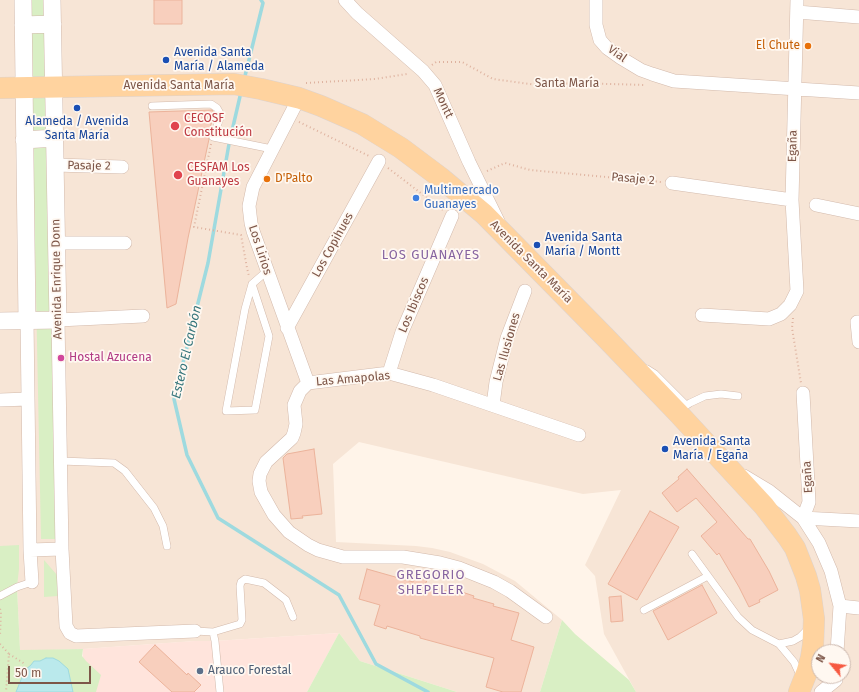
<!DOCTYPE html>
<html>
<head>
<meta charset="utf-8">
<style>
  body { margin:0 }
  #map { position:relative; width:859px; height:692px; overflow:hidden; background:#fff4e9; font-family:"Fira Sans",sans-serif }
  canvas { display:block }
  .north { position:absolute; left:811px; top:644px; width:40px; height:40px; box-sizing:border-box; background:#fff8f1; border:1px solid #cbb7ad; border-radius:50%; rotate:299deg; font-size:11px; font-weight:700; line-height:16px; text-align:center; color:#7d5648 }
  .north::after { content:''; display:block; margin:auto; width:14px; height:18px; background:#f65941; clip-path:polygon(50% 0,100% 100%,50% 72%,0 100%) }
  .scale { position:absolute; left:8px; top:666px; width:83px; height:18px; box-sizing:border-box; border:2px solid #7d5648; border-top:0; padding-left:5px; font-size:12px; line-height:14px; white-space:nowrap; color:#7d5648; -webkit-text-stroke:3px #fff8f1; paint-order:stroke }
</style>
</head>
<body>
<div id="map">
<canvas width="859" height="692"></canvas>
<div class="north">N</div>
<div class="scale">50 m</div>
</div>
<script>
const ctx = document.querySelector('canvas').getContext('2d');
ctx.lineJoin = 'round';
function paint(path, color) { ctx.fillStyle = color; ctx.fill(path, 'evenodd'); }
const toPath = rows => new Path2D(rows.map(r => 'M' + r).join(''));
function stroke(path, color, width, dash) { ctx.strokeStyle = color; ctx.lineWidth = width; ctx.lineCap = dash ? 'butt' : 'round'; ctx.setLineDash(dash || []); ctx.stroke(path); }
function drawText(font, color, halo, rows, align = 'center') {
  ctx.font = font + ' "Fira Sans",sans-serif'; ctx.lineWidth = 3.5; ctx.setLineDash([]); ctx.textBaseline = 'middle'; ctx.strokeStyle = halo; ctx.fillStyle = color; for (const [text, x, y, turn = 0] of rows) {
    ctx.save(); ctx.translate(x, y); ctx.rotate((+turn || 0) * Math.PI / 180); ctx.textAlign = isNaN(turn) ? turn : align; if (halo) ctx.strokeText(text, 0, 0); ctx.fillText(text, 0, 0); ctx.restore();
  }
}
const residential = toPath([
  [0,0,859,0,859,692,636,692,604,634,595,576,585,565,621,490,583,494,359,442,333,464,336,542,416,546,432,548,450,552,483,564,515,581,562,620,540,692,457,692,360,661,339,633,215,641,195,641,83,649,20,651,17,587,19,546,0,546],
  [819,652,843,652,843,676,819,676]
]);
const commercial = toPath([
  [339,633,307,692,81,692,83,649,195,641,215,641]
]);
const green = toPath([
  [30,0,46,0,57,539,41,539],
  [19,545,19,569,17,587,20,650,83,649,82,656,86,661,101,675,96,692,0,692,0,546],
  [44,560,57,575,58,596,44,597],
  [562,620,575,634,629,680,636,692,540,692],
  [339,633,360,661,457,692,307,692]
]);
const water = toPath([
  [46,658,53,658,59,661,68,669,73,692,16,692,25,670,31,665,34,661,40,661,46,658]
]);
const stream = toPath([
  [244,80,263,3,261,0],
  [241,92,229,144,208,263,174,399,187,455,218,518,339,595,376,664,428,692]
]);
const building = toPath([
  [154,0,182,0,182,24,154,24,154,0],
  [212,110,214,113,208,136,209,139,188,238,176,304,167,308,149,112,212,110],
  [314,449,322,514,302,516,303,518,291,519,283,458,287,454,314,449],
  [687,469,748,539,750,539,769,571,778,590,759,600,760,602,749,607,739,587,719,553,717,555,701,536,717,522,696,498,677,512,662,493,679,479,678,477,687,469],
  [650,511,679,527,637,600,608,584,650,511],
  [367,569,413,582,415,577,427,580,425,585,461,595,462,592,474,596,473,598,494,604,493,606,519,613,511,640,534,647,521,692,503,692,486,687,494,658,420,638,420,636,387,626,386,629,374,625,380,605,359,599,367,569],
  [702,585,717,613,668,640,653,611,702,585],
  [621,596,623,621,611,622,609,597,621,596],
  [155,645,187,675,188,673,201,685,194,692,172,692,139,662,155,645]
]);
const path = toPath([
  [432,65,436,62,462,62,493,79,537,85,575,83,646,85],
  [306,83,375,79,407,74],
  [299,122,369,156],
  [211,144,194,227,241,235,247,268,249,276],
  [388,168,443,210],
  [487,171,505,163,530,170,661,182],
  [793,318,792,328,801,383],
  [0,609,1,611,0,636],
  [0,644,9,654,6,692],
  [9,654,25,664]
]);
const service = toPath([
  [152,106,211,104,217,108,221,115,213,137,272,149],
  [252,284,269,336,255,410,226,411,245,309,252,284,267,271],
  [647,369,655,374,686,405],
  [682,408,690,403,705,396,721,394,738,396],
  [61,461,114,463,125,471,154,508,163,526,167,546],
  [692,554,738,617,752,630,779,644,794,662,801,677],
  [0,596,17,587,32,582],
  [644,610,708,576],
  [195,631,213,632,215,641,220,692],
  [213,632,240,624,242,620,240,586,241,582,245,579,264,583,286,600,293,617],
  [779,644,793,641,800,637,809,628]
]);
const minor = toPath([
  [345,0,357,13,423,71,435,85,469,162,498,221],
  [596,0,596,25,600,40,607,48,621,58,641,70,652,74,674,81,859,93],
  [797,12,859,17],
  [299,98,253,187,249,206,251,223,253,231,308,383],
  [55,165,122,167],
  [672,183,792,200],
  [816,205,859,214],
  [57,243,125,243],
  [702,315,769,319,781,314,790,305,797,291,792,200,797,0],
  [143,316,58,320,62,549,66,626,70,633,76,636,195,631],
  [27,320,30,550,32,582],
  [859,322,857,322,859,342],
  [287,328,379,161],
  [389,373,402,332,452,216],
  [0,400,28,399],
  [493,405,496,382,507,338,525,291],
  [744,476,769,491,803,518,819,543,831,571,840,606,837,652],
  [803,518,809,502,803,393],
  [803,518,859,521],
  [30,550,62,549],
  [840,606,859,608],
  [546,617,510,591,494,582,459,568,440,563,403,557,343,557,318,550,308,545,289,532,274,515,261,492,259,481,260,474,266,462,292,438,294,433,296,424,294,405,300,391,308,383,389,373,433,385,579,435],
  [821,692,836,680]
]);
const tertiary = toPath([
  [23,0,27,320],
  [23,25,53,24],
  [24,140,55,138],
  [0,321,58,320,52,0]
]);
const primary = toPath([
  [0,88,234,84,261,89,299,98,321,106,362,124,401,148,441,178,484,214,606,338,678,413,764,506,787,536,795,548,806,576,810,590,814,619,813,645,811,658,807,672,799,692]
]);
const markers = [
  [808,46,4,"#e8710a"],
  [166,60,4,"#1a4fb4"],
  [77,108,4,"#1a4fb4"],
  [175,126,5,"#e0444e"],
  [178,175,5,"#e0444e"],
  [267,179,4,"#e8710a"],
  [416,198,4,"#3f7fe0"],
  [537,245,4,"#1a4fb4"],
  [61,358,4,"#d1479c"],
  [665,449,4,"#1a4fb4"],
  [200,671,4,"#5c6f8a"]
];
const foodNames = [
  ["El Chute",800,46],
  ["D'Palto",275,179,"left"]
];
const transitNames = [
  ["Avenida Santa",174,53],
  ["María / Alameda",174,67],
  ["Alameda / Avenida",77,122,"center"],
  ["Santa María",77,136,"center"],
  ["Avenida Santa",545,238],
  ["María / Montt",545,252],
  ["Avenida Santa",673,442],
  ["María / Egaña",673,456]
];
const streetNames = [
  ["Vial",617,54,35],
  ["Santa María",567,84],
  ["Avenida Santa María",179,86],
  ["Montt",443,103,65],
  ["Egaña",793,146,-89],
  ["Pasaje 2",89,166,1],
  ["Pasaje 2",633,179,5],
  ["Los Copihues",333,245,-61],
  ["Los Lirios",260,250,72],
  ["Avenida Santa María",531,262,45],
  ["Avenida Enrique Donn",57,279,-91],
  ["Los Ibiscos",414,305,-67],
  ["Las Ilusiones",507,347,-74],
  ["Las Amapolas",353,379,-5],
  ["Egaña",808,477,-93]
];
const healthNames = [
  ["CECOSF",184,119],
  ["Constitución",184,133],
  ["CESFAM Los",187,168],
  ["Guanayes",187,182]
];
const shopNames = [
  ["Multimercado",424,191],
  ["Guanayes",424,205]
];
const hotelNames = [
  ["Hostal Azucena",69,358]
];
const serviceNames = [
  ["Arauco Forestal",208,671]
];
const neighbourhoodNames = [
  ["LOS GUANAYES",431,255],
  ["GREGORIO",431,575],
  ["SHEPELER",431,590]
];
const waterNames = [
  ["Estero El Carbón",187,352,-77]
];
paint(residential, '#f7e5d6');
paint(commercial, '#ffe4dc');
paint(green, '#d9efc4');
paint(water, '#bae9ec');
stroke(water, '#9edadf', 1);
stroke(stream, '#9edadf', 3.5);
paint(building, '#f8cfbd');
stroke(building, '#ecb39b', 1);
stroke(service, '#d3baac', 8);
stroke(minor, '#d3baac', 14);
stroke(tertiary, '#d3baac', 18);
stroke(primary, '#ddd3cf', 22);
stroke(path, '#deb29f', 2, [1, 3]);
stroke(service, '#fff', 7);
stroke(minor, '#fff', 13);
stroke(tertiary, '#fff', 17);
stroke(primary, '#ffd39f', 21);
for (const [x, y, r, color] of markers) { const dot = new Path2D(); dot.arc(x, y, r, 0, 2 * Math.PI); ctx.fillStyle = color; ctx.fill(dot); stroke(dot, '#fff8f1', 1.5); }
drawText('12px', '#c56008', '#fff8f1', foodNames, 'right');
drawText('12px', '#164399', '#fff8f1', transitNames, 'left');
drawText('12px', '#7d5648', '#fff8f1', streetNames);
drawText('12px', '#be3a42', '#fff8f1', healthNames, 'left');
drawText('12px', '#366cbe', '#fff8f1', shopNames, 'left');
drawText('12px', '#b23c85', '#fff8f1', hotelNames, 'left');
drawText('12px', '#4e5e75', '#fff8f1', serviceNames, 'left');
ctx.letterSpacing = '1px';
drawText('13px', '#8764a0', '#fff8f1', neighbourhoodNames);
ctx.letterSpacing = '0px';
drawText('italic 13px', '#36767c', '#fff8f1', waterNames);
</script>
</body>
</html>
